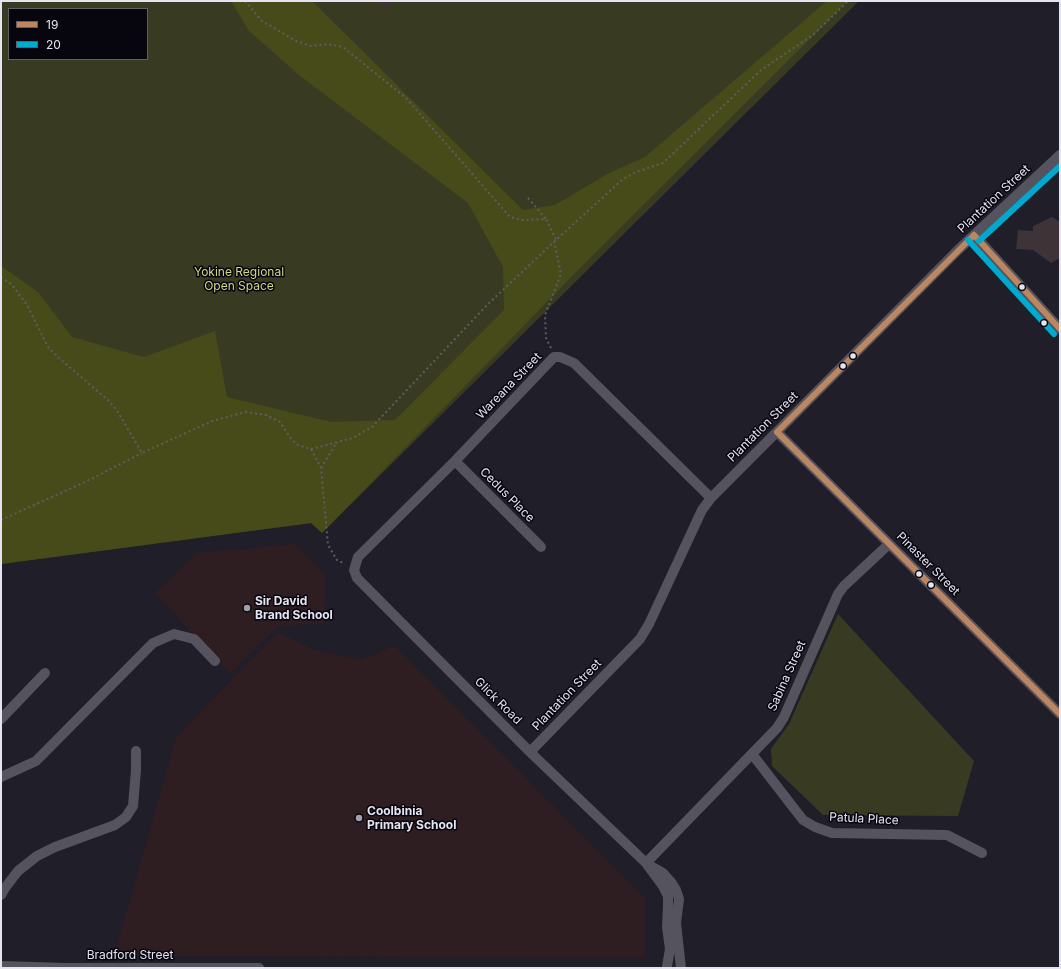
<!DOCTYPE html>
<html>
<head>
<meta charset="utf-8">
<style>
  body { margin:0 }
  #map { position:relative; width:1061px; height:969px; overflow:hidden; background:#1f1e29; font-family:Inter,sans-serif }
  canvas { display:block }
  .frame { position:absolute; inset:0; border:2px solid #e5e4f2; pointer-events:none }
  .legend { position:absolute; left:8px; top:8px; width:140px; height:52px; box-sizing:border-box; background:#07060e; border:1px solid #605f69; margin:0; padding:5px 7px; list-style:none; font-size:12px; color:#e5e4f2 }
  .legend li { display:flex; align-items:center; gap:8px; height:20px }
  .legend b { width:20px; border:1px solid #605f69 }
</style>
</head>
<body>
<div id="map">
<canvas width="1061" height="969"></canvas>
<div class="frame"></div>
<ul class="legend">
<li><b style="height:5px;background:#bb8660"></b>19</li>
<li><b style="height:5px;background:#00a9ce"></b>20</li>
</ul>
</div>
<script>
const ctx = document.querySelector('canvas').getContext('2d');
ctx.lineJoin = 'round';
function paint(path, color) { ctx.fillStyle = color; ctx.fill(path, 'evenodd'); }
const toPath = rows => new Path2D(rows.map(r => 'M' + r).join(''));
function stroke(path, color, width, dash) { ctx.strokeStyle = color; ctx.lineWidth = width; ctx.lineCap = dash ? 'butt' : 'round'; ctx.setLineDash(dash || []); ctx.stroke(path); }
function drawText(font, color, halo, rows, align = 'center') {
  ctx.font = font + ' Inter,sans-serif'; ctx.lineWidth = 3; ctx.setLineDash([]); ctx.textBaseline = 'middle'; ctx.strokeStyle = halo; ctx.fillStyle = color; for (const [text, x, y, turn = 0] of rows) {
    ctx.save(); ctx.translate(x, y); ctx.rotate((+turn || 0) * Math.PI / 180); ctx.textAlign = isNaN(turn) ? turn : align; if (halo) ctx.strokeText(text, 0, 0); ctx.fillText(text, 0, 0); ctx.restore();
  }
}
const education = toPath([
  [295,544,326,576,324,623,277,627,230,674,155,593,196,553],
  [278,632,314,650,360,660,395,646,646,899,645,957,114,956,176,737]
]);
const green = toPath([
  [1,1,859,1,322,533,311,523,1,564],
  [9,9,147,9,147,59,9,59],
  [838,614,974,761,958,816,823,815,772,766,771,749,789,724]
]);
const forest = toPath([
  [231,1,312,1,523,210,555,205,609,173,645,157,827,1,848,1,582,266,322,533,311,523,1,564,1,266,38,292,72,337,144,357,215,331,227,397,331,422,395,420,504,310,503,267,468,203,299,75,249,31]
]);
const building = toPath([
  [379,1,394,1,386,9],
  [1052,217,1060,222,1060,258,1051,263,1033,250,1016,249,1018,230,1033,231,1033,226]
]);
const path = toPath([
  [245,1,262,21,296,41,311,46,328,44,343,47,406,98,510,217,521,220,546,219,556,240],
  [528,198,546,219],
  [1,277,12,285,27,305,48,347,59,358,109,401,118,412,142,453,212,421,246,412,266,415,280,422,291,439,298,445,311,449,321,468,328,545,337,560,345,564],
  [551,348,546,338,545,315,561,274,554,241],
  [311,449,353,438,372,427,488,304,556,240,623,179,636,172,663,163,761,70,813,35,848,1],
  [321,468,337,442],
  [1,520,85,482,142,453]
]);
const minor = toPath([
  [974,235,1060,329],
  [777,432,1060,714],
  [455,461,541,547],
  [1,719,45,673],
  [530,752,640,639,649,624,702,510,711,498,958,250,1060,155],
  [752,754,803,820,815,827,832,833,947,835,982,853],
  [1,777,36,761,153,643,174,634,194,639,215,661],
  [646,863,777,728,784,717,838,594,844,586,889,544],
  [649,865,663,873,671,882,676,890,679,899,676,923,681,968],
  [1,895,5,888,18,871,37,856,55,847,115,825,126,817,133,806,136,770,136,751],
  [1,966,66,968,259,968],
  [667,966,670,949,667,927,668,905,668,896,663,886,646,863,530,752,357,578,354,570,358,557,455,461,554,357,560,357,574,363,711,498]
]);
const bus1 = toPath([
  [974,235,1060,329],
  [777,432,1060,714],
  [777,432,974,235]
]);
const bus2 = toPath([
  [968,240,1054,334],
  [979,241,1060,166]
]);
const markers = [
  [1022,287,3.5,"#e5e4f2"],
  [1044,323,3.5,"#e5e4f2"],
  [853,356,3.5,"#e5e4f2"],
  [843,366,3.5,"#e5e4f2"],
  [919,574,3.5,"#e5e4f2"],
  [931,585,3.5,"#e5e4f2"],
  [247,608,4,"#a09fac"],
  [359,818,4,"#a09fac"]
];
const streetNames = [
  ["Plantation Street",994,199,-43],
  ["Wareana Street",509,386,-46],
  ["Plantation Street",763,427,-45],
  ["Cedus Place",507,495,45],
  ["Pinaster Street",928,564,45],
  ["Sabina Street",787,676,-66],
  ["Plantation Street",567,695,-46],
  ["Glick Road",498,701,45],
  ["Patula Place",864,819,3],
  ["Bradford Street",130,955]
];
const parkNames = [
  ["Yokine Regional",239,272],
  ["Open Space",239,286]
];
const poiNames = [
  ["Sir David",255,601],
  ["Brand School",255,615],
  ["Coolbinia",367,811],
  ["Primary School",367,825]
];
paint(education, '#2e1e21');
paint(green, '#383b21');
paint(forest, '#474b19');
paint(building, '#3e3337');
stroke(path, '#5e5d64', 2, [2, 3]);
stroke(minor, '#55545e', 10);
stroke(bus1, '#bb8660', 6);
stroke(bus2, '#00a9ce', 6);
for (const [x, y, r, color] of markers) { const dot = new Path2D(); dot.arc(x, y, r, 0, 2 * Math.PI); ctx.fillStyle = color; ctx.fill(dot); stroke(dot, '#07060e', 1.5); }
drawText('12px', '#e5e4f2', '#07060e', streetNames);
drawText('12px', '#d0da83', '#07060e', parkNames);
drawText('bold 12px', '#e5e4f2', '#07060e', poiNames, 'left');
</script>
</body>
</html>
